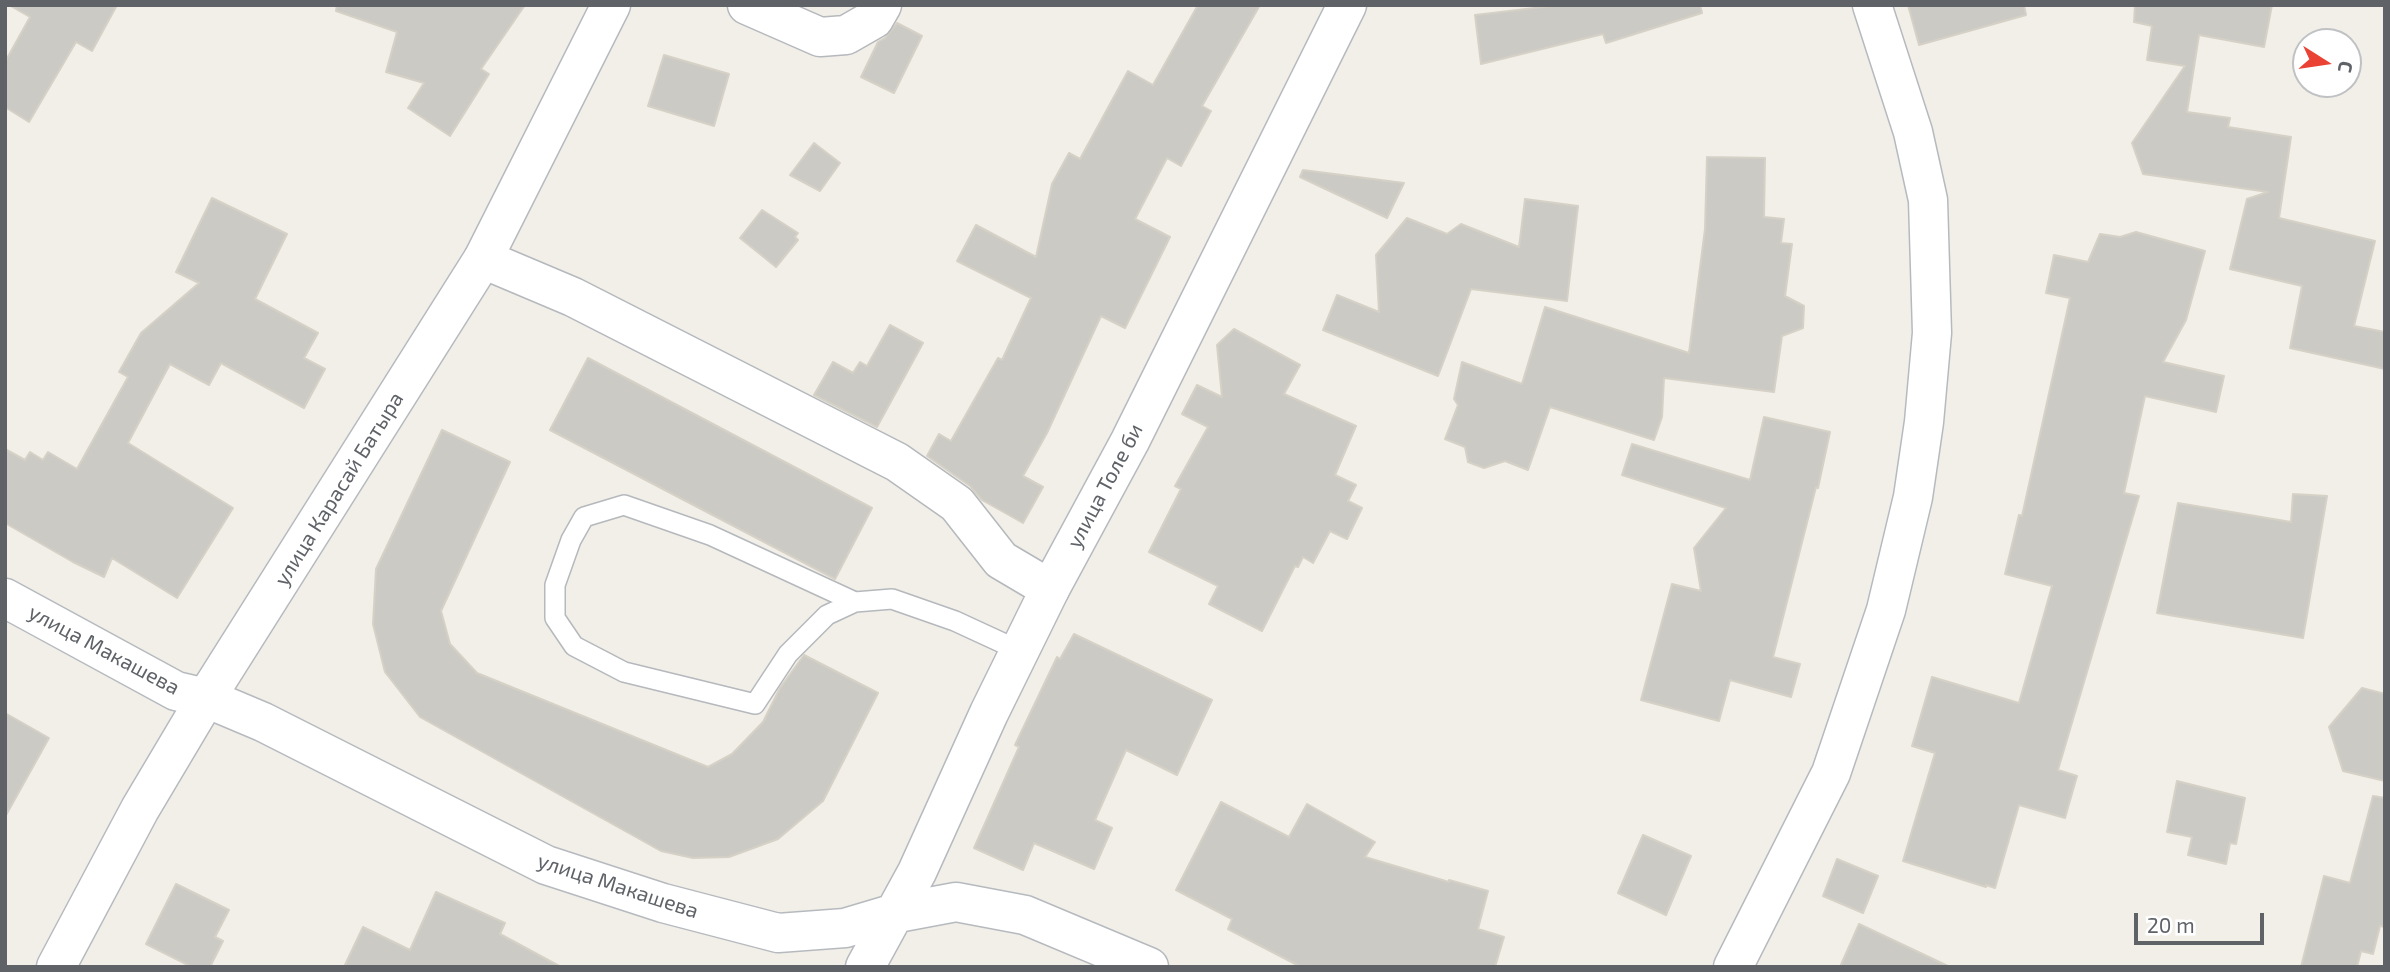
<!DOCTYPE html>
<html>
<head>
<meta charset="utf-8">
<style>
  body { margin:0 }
  #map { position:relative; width:2390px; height:972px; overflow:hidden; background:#f1efe8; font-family:"Exo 2",sans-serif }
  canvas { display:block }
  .frame { position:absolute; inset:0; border:7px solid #5f6368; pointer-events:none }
  .north { position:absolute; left:2292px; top:28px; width:70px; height:70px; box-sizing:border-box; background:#fff; border:2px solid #bfc1c3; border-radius:50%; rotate:102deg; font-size:19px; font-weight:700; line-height:28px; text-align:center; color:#5f6368 }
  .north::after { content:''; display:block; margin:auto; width:24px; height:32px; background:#ea4335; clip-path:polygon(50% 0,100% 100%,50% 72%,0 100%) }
  .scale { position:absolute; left:2134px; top:913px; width:130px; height:32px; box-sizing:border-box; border:4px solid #5f6368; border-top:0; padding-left:9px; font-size:21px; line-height:24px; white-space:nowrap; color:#5f6368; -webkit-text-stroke:5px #fff; paint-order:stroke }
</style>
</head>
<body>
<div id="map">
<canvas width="2390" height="972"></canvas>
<div class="frame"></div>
<div class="north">С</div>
<div class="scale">20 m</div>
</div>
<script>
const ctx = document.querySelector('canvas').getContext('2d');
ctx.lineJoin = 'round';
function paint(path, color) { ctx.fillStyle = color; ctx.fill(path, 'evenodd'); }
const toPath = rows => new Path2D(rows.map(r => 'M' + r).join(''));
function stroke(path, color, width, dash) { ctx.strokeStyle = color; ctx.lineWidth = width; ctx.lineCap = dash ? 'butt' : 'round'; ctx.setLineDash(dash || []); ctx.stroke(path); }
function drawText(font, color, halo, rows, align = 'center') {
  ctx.font = font + ' "Exo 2",sans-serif'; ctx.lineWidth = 5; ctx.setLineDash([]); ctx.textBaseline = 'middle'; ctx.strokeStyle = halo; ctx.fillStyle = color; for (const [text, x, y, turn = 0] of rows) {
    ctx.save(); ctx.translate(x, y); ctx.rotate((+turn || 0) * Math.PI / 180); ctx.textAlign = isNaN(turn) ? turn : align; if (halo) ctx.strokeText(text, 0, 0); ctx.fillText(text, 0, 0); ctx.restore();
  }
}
const building = toPath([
  [9,5,117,5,92,51,76,42,29,122,5,107,5,62,30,17,9,5],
  [337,5,525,5,481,69,489,74,450,136,408,108,424,83,386,72,397,32,336,11,337,5],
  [1198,5,1260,5,1202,106,1211,111,1181,166,1167,158,1135,219,1170,237,1125,328,1101,316,1047,433,1023,476,1043,487,1023,523,982,500,970,486,927,456,939,434,951,441,998,358,1002,360,1031,298,957,261,976,225,1036,257,1052,184,1069,153,1080,159,1128,71,1153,85,1198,5],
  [1560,5,1700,5,1702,13,1606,43,1603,34,1481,64,1475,15,1560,5],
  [1908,5,2024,5,2026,15,1919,45,1908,5],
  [2135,5,2272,5,2264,47,2199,35,2187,112,2230,118,2228,127,2291,137,2279,218,2375,241,2354,326,2385,332,2385,369,2290,348,2302,286,2230,269,2247,199,2268,192,2143,174,2132,143,2185,66,2147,60,2152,26,2134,22,2135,5],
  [897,23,922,36,894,93,861,77,878,42,885,38,897,23],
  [664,55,729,74,714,126,648,106,664,55],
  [814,143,840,163,820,191,790,175,814,143],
  [1707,157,1765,158,1764,217,1784,219,1781,243,1792,244,1785,296,1804,306,1803,328,1782,336,1774,392,1664,378,1662,417,1654,440,1550,407,1528,470,1505,461,1484,468,1468,462,1465,447,1445,439,1458,405,1454,399,1462,362,1522,384,1545,307,1689,353,1705,229,1707,157],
  [1303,170,1404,183,1387,218,1300,177,1303,170],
  [212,198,287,234,255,299,318,333,304,358,325,369,304,408,221,363,209,385,170,364,128,443,233,508,177,598,112,558,104,577,73,562,5,523,5,449,25,460,30,452,43,460,48,452,77,469,128,377,119,372,141,333,199,283,176,272,212,198],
  [1525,199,1578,206,1567,301,1471,289,1438,376,1323,330,1337,295,1379,312,1376,255,1407,218,1447,234,1461,224,1519,247,1525,199],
  [762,210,798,233,795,237,798,240,776,267,740,238,762,210],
  [2136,232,2205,251,2186,320,2163,362,2224,376,2216,412,2145,396,2124,493,2139,496,2058,770,2077,776,2065,818,2019,805,1995,888,1986,885,1986,887,1903,861,1935,753,1912,746,1932,677,2019,703,2052,586,2005,574,2019,515,2022,516,2070,298,2046,293,2054,255,2088,262,2100,234,2120,237,2136,232],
  [890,325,923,343,877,427,814,395,833,362,853,373,860,362,867,366,890,325],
  [1234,329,1300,365,1284,394,1356,426,1335,475,1356,485,1348,501,1362,508,1347,539,1330,531,1313,563,1303,557,1298,567,1295,566,1262,631,1209,604,1218,586,1149,552,1181,489,1175,486,1208,427,1182,414,1197,385,1222,397,1217,345,1234,329],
  [588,358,872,508,835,579,550,430,588,358],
  [1764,417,1830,432,1818,488,1816,487,1773,657,1800,664,1791,697,1730,680,1719,721,1641,700,1672,584,1701,591,1694,548,1726,508,1622,475,1632,444,1750,480,1764,417],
  [442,430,510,462,441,611,450,644,477,673,708,767,732,754,763,722,780,688,804,655,878,693,823,801,778,839,729,857,693,858,661,851,420,717,385,672,373,624,376,569,442,430],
  [2293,494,2327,496,2303,638,2157,613,2178,503,2291,522,2293,494],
  [1074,634,1212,700,1177,775,1126,750,1095,820,1112,828,1094,869,1034,843,1023,870,974,848,1019,747,1015,745,1057,657,1060,659,1074,634],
  [2362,688,2385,694,2385,781,2343,771,2329,727,2362,688],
  [5,713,49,738,5,817,5,713],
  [2177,781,2245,798,2236,844,2230,843,2226,864,2188,855,2192,837,2167,832,2177,781],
  [2373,796,2385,798,2385,927,2380,926,2373,954,2361,951,2357,967,2301,967,2324,876,2350,883,2373,796],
  [1221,802,1289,837,1307,804,1375,842,1365,857,1449,882,1449,880,1488,891,1478,929,1504,937,1495,967,1301,967,1228,929,1232,919,1176,890,1221,802],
  [1643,835,1691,856,1666,915,1618,893,1643,835],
  [1837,859,1878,876,1863,913,1823,896,1837,859],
  [176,884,229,910,215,937,223,941,210,967,192,967,146,944,176,884],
  [436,892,505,923,500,934,561,967,344,967,363,927,410,950,436,892],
  [1859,924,1950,967,1840,967,1859,924]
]);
const lane = toPath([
  [855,602,710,535,624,505,584,517,571,540,555,585,555,618,574,646,624,672,755,704,788,654,827,615,855,602,892,599,955,621,1020,651]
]);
const street = toPath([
  [747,5,820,37,846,35,874,19,882,5],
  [483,259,573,297,897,462,957,504,1001,560,1050,589]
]);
const secondary = toPath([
  [5,598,176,691,206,698,263,722,546,865,663,903,778,933,845,928,892,914,956,902,1025,915,1149,967],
  [56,967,140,809,206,698,483,259,611,5],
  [865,967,917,872,989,713,1050,589,1130,441,1347,5],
  [1733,967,1831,773,1886,610,1913,497,1924,422,1932,333,1928,200,1913,132,1872,5]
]);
const streetNames = [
  ["улица Толе би",1105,486,-62],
  ["улица Карасай Батыра",339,489,-58],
  ["улица Макашева",104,650,28],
  ["улица Макашева",618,886,18]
];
paint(building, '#cccac5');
stroke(building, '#d6d1c6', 2);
stroke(lane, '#b5b8bc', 22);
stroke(street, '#b5b8bc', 41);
stroke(secondary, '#b6babf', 41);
stroke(lane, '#fff', 19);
stroke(street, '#fff', 38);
stroke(secondary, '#fff', 38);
drawText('21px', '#5f6368', '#fff', streetNames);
</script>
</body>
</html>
